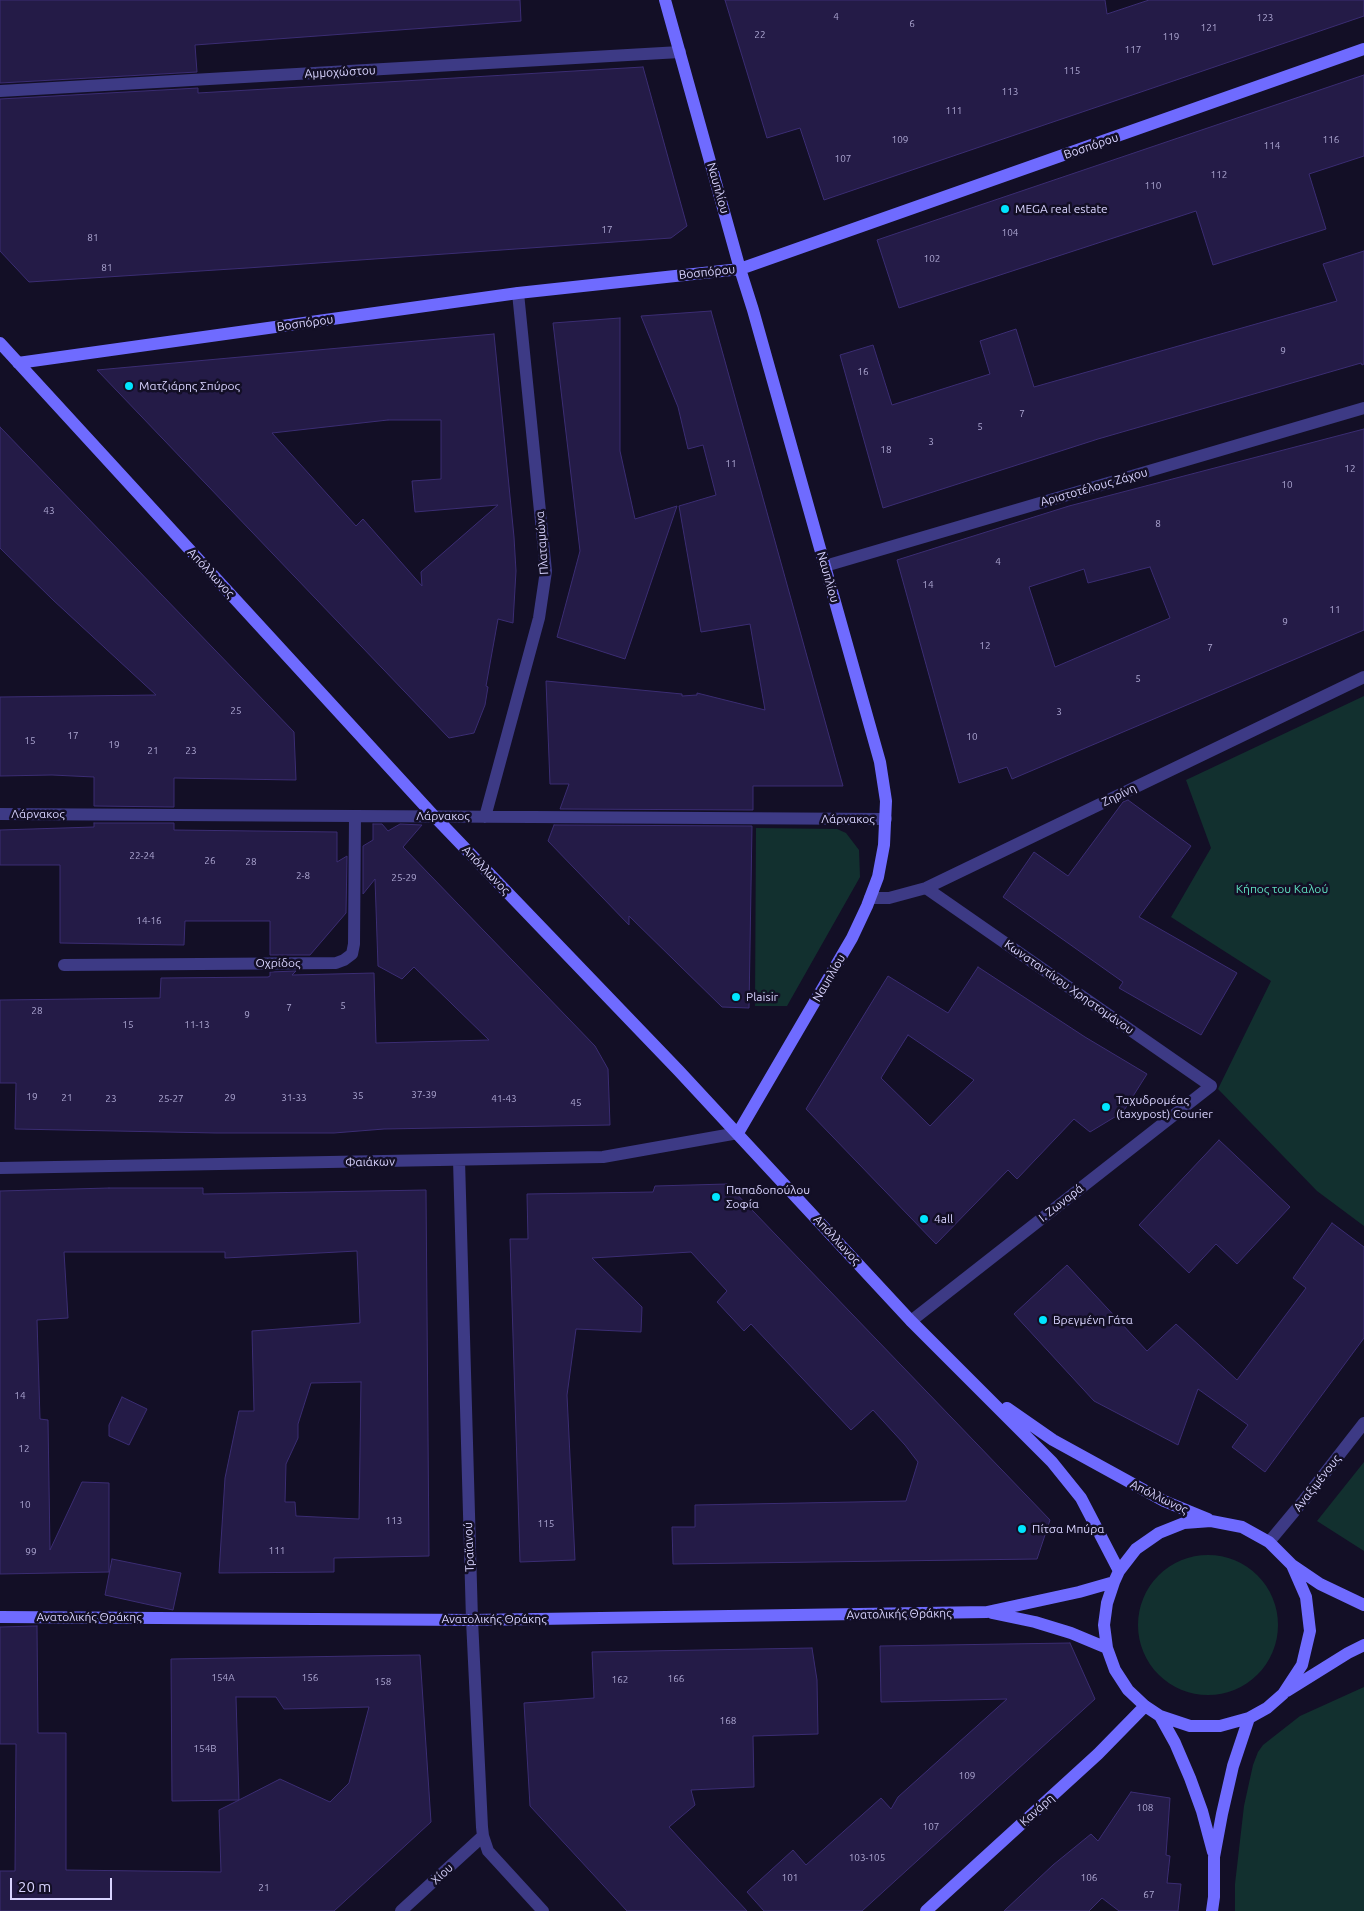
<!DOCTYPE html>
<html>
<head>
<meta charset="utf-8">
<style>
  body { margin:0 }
  #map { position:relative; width:1364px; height:1911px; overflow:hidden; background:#130f26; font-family:Ubuntu,sans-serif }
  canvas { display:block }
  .scale { position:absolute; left:10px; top:1878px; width:102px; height:22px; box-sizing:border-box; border:2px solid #d9d4ff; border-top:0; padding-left:6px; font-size:15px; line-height:18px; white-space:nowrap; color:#d9d4ff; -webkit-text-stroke:4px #130f26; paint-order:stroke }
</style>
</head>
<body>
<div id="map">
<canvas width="1364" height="1911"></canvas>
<div class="scale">20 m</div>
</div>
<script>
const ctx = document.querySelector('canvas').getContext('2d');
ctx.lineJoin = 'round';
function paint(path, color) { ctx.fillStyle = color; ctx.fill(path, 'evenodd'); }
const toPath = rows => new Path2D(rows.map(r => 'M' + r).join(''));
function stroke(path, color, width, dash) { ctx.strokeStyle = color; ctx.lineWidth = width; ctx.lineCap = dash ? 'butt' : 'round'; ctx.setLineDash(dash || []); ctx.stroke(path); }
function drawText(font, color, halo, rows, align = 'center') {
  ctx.font = font + ' Ubuntu,sans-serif'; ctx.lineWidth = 5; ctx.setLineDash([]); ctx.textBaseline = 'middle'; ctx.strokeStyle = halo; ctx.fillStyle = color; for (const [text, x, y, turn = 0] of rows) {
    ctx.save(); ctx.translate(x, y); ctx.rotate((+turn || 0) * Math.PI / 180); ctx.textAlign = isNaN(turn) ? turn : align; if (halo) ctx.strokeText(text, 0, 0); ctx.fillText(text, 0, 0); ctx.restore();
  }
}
const green = toPath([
  [1364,696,1364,1226,1317,1191,1218,1089,1271,981,1171,917,1211,848,1186,780],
  [756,828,837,829,846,833,859,850,860,877,787,1006,755,1006],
  [1364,1462,1364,1551,1317,1521],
  '1138 1625a70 70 0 1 1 140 0a70 70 0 1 1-140 0Z',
  [1364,1687,1364,1911,1235,1911,1235,1884,1244,1806,1253,1765,1258,1752,1263,1745,1300,1716]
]);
const building = toPath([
  [0,0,520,0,521,21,195,45,197,72,0,83,0,0],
  [725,0,1105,0,1107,14,1149,0,1364,0,1364,16,824,200,800,128,767,138,725,0],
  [643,67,687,226,671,238,247,268,29,282,0,251,0,99,198,88,198,93,643,67],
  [1364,75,1364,156,1309,174,1326,229,1213,265,1196,211,899,308,877,240,1364,75],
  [1364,251,1364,364,1362,365,1361,363,1098,439,883,508,840,355,873,345,892,405,990,374,980,341,1016,329,1034,387,1337,301,1323,264,1364,251],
  [711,311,843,786,753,786,753,810,560,809,569,784,550,784,546,681,682,694,682,696,697,695,697,693,765,710,750,624,701,632,679,506,716,495,703,445,688,449,678,407,641,316,711,311],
  [620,318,620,451,635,519,677,506,625,659,557,637,580,551,553,323,620,318],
  [494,334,514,537,516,571,513,623,498,619,486,686,488,687,485,705,474,733,449,738,97,370,494,334],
  [388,420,441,420,441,479,412,481,415,512,498,505,421,572,422,586,363,519,356,526,272,433,388,420],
  [0,427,294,732,296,780,174,778,174,807,94,806,94,777,52,775,0,776,0,697,156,695,53,600,0,548,0,427],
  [1364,429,1364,630,1012,779,1007,767,959,783,897,560,1069,506,1364,429],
  [1150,567,1170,618,1055,667,1029,587,1084,569,1088,583,1150,567],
  [1128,800,1191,846,1139,917,1237,973,1201,1035,1119,988,1123,982,1003,897,1034,852,1068,876,1123,802,1128,800],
  [94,823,174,823,174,830,337,832,337,862,347,856,346,913,310,955,270,955,270,921,185,921,184,945,60,943,60,865,0,865,0,830,94,827,94,823],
  [373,824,382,824,388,831,400,824,422,825,403,847,595,1046,608,1069,610,1125,384,1129,334,1133,216,1133,15,1129,16,1083,0,1083,0,1000,160,998,161,978,268,977,270,976,270,972,296,971,292,975,374,973,376,1043,489,1040,414,967,402,979,378,966,375,879,363,894,363,846,373,840,373,824],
  [554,825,752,826,749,1008,722,1007,629,916,629,925,548,841,554,825],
  [978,967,1085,1037,1147,1074,1123,1112,1090,1132,1074,1119,1017,1179,1008,1170,936,1244,806,1109,888,976,948,1013,978,967],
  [908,1035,974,1080,930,1126,881,1078,908,1035],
  [1219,1140,1290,1207,1237,1264,1216,1244,1189,1273,1139,1225,1219,1140],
  [727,1184,1050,1520,1037,1559,673,1564,672,1527,695,1527,695,1505,906,1501,918,1462,905,1445,873,1410,851,1430,751,1324,744,1331,717,1302,727,1291,691,1252,592,1258,642,1307,641,1332,576,1329,567,1395,575,1560,520,1562,510,1239,528,1239,527,1194,653,1192,655,1186,727,1184],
  [109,1188,203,1188,203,1194,426,1190,429,1556,334,1558,334,1572,219,1573,225,1478,239,1411,254,1411,252,1331,360,1323,357,1251,225,1258,225,1252,64,1252,68,1318,37,1320,40,1419,48,1420,50,1550,82,1482,109,1483,109,1572,0,1574,0,1191,109,1188],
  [361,1382,359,1519,296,1516,295,1502,285,1502,286,1464,298,1438,298,1424,311,1383,361,1382],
  [1332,1223,1364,1247,1364,1338,1265,1472,1232,1447,1248,1425,1198,1389,1178,1445,1094,1401,1014,1314,1067,1265,1147,1351,1176,1324,1237,1380,1306,1288,1293,1278,1332,1223],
  [122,1397,147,1409,129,1445,109,1436,109,1425,122,1397],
  [112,1559,181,1573,173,1610,105,1595,112,1559],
  [37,1626,38,1733,66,1733,66,1870,221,1872,219,1810,239,1800,172,1801,171,1659,420,1655,431,1822,334,1911,0,1911,0,1871,15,1871,16,1744,0,1744,0,1627,37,1626],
  [236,1697,276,1697,284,1709,369,1707,349,1783,330,1802,280,1779,239,1800,236,1697],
  [1070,1643,1095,1699,862,1911,764,1911,747,1892,793,1850,806,1865,881,1798,891,1809,898,1797,1007,1699,881,1702,880,1646,1070,1643],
  [812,1648,817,1680,818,1734,753,1736,754,1787,691,1790,695,1805,669,1827,747,1911,627,1911,530,1806,524,1703,594,1698,592,1652,812,1648],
  [1131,1792,1170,1798,1166,1855,1170,1856,1167,1883,1181,1884,1178,1911,1119,1911,1102,1898,1089,1911,1004,1911,1053,1865,1091,1834,1098,1841,1131,1792]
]);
const street = toPath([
  [0,91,680,52],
  [825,566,1364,408],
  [0,814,886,819],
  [485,817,539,618,546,571,518,293],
  [870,898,889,898,926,888,1364,677],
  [64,965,336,963,344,960,352,954,354,944,355,816],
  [459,1160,472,1620,482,1827,483,1836,488,1851,543,1911],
  [0,1168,603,1157,738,1133],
  [911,1321,1211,1086,926,888],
  [1269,1542,1304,1500,1364,1423],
  [401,1911,483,1836]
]);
const secondary = toPath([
  [665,0,740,269,753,310,880,762,886,801,884,845,878,877,867,906,852,938,738,1133],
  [0,343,434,816,679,1071,911,1321,1052,1462,1081,1498,1119,1571],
  [18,363,518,293,740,269,1364,49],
  [1007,1408,1053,1440,1164,1501,1208,1519],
  [1292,1565,1306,1597,1310,1631,1302,1665,1283,1694,1267,1708,1249,1718,1220,1726,1190,1726,1160,1716,1145,1706,1128,1690,1115,1670,1107,1648,1104,1625,1107,1603,1114,1582,1119,1571,1136,1549,1159,1533,1184,1523,1211,1521,1242,1527,1269,1542,1292,1565,1320,1584,1364,1605],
  [992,1613,1035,1622,1071,1633,1107,1648],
  [0,1617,472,1620,987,1612,1079,1592,1114,1582],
  [1287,1691,1348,1653,1364,1645],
  [1160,1716,1175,1743,1190,1778,1202,1811,1213,1852],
  [926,1911,1098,1754,1145,1706],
  [1212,1911,1214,1897,1214,1857,1222,1814,1233,1766,1249,1718]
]);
const markers = [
  [1005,209,5,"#00e5ff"],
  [129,386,5,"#00e5ff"],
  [736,997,5,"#00e5ff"],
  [1106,1107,5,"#00e5ff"],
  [716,1197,5,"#00e5ff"],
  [924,1219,5,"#00e5ff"],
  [1043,1320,5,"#00e5ff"],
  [1022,1529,5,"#00e5ff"]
];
const numberNames = [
  ["4",836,17],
  ["123",1265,18],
  ["6",912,24],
  ["121",1209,28],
  ["22",760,35],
  ["119",1171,37],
  ["117",1133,50],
  ["115",1072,71],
  ["113",1010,92],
  ["111",954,111],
  ["109",900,140],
  ["116",1331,140],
  ["114",1272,146],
  ["107",843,159],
  ["112",1219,175],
  ["110",1153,186],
  ["17",607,230],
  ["104",1010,233],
  ["81",93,238],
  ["102",932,259],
  ["81",107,268],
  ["9",1283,351],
  ["16",863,372],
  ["7",1022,414],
  ["5",980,427],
  ["3",931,442],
  ["18",886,450],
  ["11",731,464],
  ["12",1350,469],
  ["10",1287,485],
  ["43",49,511],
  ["8",1158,524],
  ["4",998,562],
  ["14",928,585],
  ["11",1335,610],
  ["9",1285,622],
  ["12",985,646],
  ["7",1210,648],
  ["5",1138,679],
  ["25",236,711],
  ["3",1059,712],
  ["17",73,736],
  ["10",972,737],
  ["15",30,741],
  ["19",114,745],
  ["21",153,751],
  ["23",191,751],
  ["22-24",142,856],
  ["26",210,861],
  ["28",251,862],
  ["2-8",303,876],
  ["25-29",404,878],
  ["14-16",149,921],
  ["5",343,1006],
  ["7",289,1008],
  ["28",37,1011],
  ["9",247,1015],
  ["15",128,1025],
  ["11-13",197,1025],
  ["37-39",424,1095],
  ["35",358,1096],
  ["19",32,1097],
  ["21",67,1098],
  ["29",230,1098],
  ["31-33",294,1098],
  ["23",111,1099],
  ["25-27",171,1099],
  ["41-43",504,1099],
  ["45",576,1103],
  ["14",20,1396],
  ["12",24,1449],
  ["10",25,1505],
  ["113",394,1521],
  ["115",546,1524],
  ["111",277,1551],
  ["99",31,1552],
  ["154Α",223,1678],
  ["156",310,1678],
  ["166",676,1679],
  ["162",620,1680],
  ["158",383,1682],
  ["168",728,1721],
  ["154Β",205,1749],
  ["109",967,1776],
  ["108",1145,1808],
  ["107",931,1827],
  ["103-105",867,1858],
  ["101",790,1878],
  ["106",1089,1878],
  ["21",264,1888],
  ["67",1149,1895]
];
const streetNames = [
  ["Αμμοχώστου",340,72,-3],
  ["Βοσπόρου",1091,146,-19],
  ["Ναυπλίου",718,188,74],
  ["Βοσπόρου",707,272,-6],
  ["Βοσπόρου",305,323,-8],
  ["Αριστοτέλους Ζάχου",1094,487,-16],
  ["Πλαταμώνα",542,543,-94],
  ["Απόλλωνος",211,573,47],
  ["Ναυπλίου",828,577,74],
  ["Ζηρίνη",1119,795,-26],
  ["Λάρνακος",38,814],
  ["Λάρνακος",443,816],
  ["Λάρνακος",848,819],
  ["Απόλλωνος",486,870,46],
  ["Οχρίδος",278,963],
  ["Ναυπλίου",829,978,-60],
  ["Κωνσταντίνου Χρηστομάνου",1069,987,35],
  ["Φαιάκων",370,1162,-1],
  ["Ι. Ζωναρά",1061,1203,-38],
  ["Απόλλωνος",837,1240,47],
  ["Αναξιμένους",1317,1483,-52],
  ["Απόλλωνος",1159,1497,26],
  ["Τραϊανού",469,1547,-92],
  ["Ανατολικής Θράκης",899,1614,-1],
  ["Ανατολικής Θράκης",89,1617],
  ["Ανατολικής Θράκης",494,1619],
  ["Κανάρη",1037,1810,-42],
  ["Χίου",442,1874,-43]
];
const poiNames = [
  ["MEGA real estate",1015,209],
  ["Ματζιάρης Σπύρος",139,386],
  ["Plaisir",746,997],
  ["Ταχυδρομέας",1116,1100],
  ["(taxypost) Courier",1116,1114],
  ["Παπαδοπούλου",726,1190],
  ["Σοφία",726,1204],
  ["4all",934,1219],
  ["Βρεγμένη Γάτα",1053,1320],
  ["Πίτσα Μπύρα",1032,1529]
];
const parkNames = [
  ["Κήπος του Καλού",1282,889]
];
paint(green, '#12302f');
paint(building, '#241b47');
stroke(building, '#3b2d73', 1);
stroke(street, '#3d3a85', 12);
stroke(secondary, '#6f6bff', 12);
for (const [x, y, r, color] of markers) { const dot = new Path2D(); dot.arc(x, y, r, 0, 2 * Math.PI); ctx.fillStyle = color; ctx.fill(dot); stroke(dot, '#130f26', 2); }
drawText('10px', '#aca6d1', null, numberNames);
drawText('12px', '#d9d4ff', '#130f26', streetNames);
drawText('12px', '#d9d4ff', '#130f26', poiNames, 'left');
drawText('12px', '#5fe0c0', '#130f26', parkNames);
</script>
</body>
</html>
